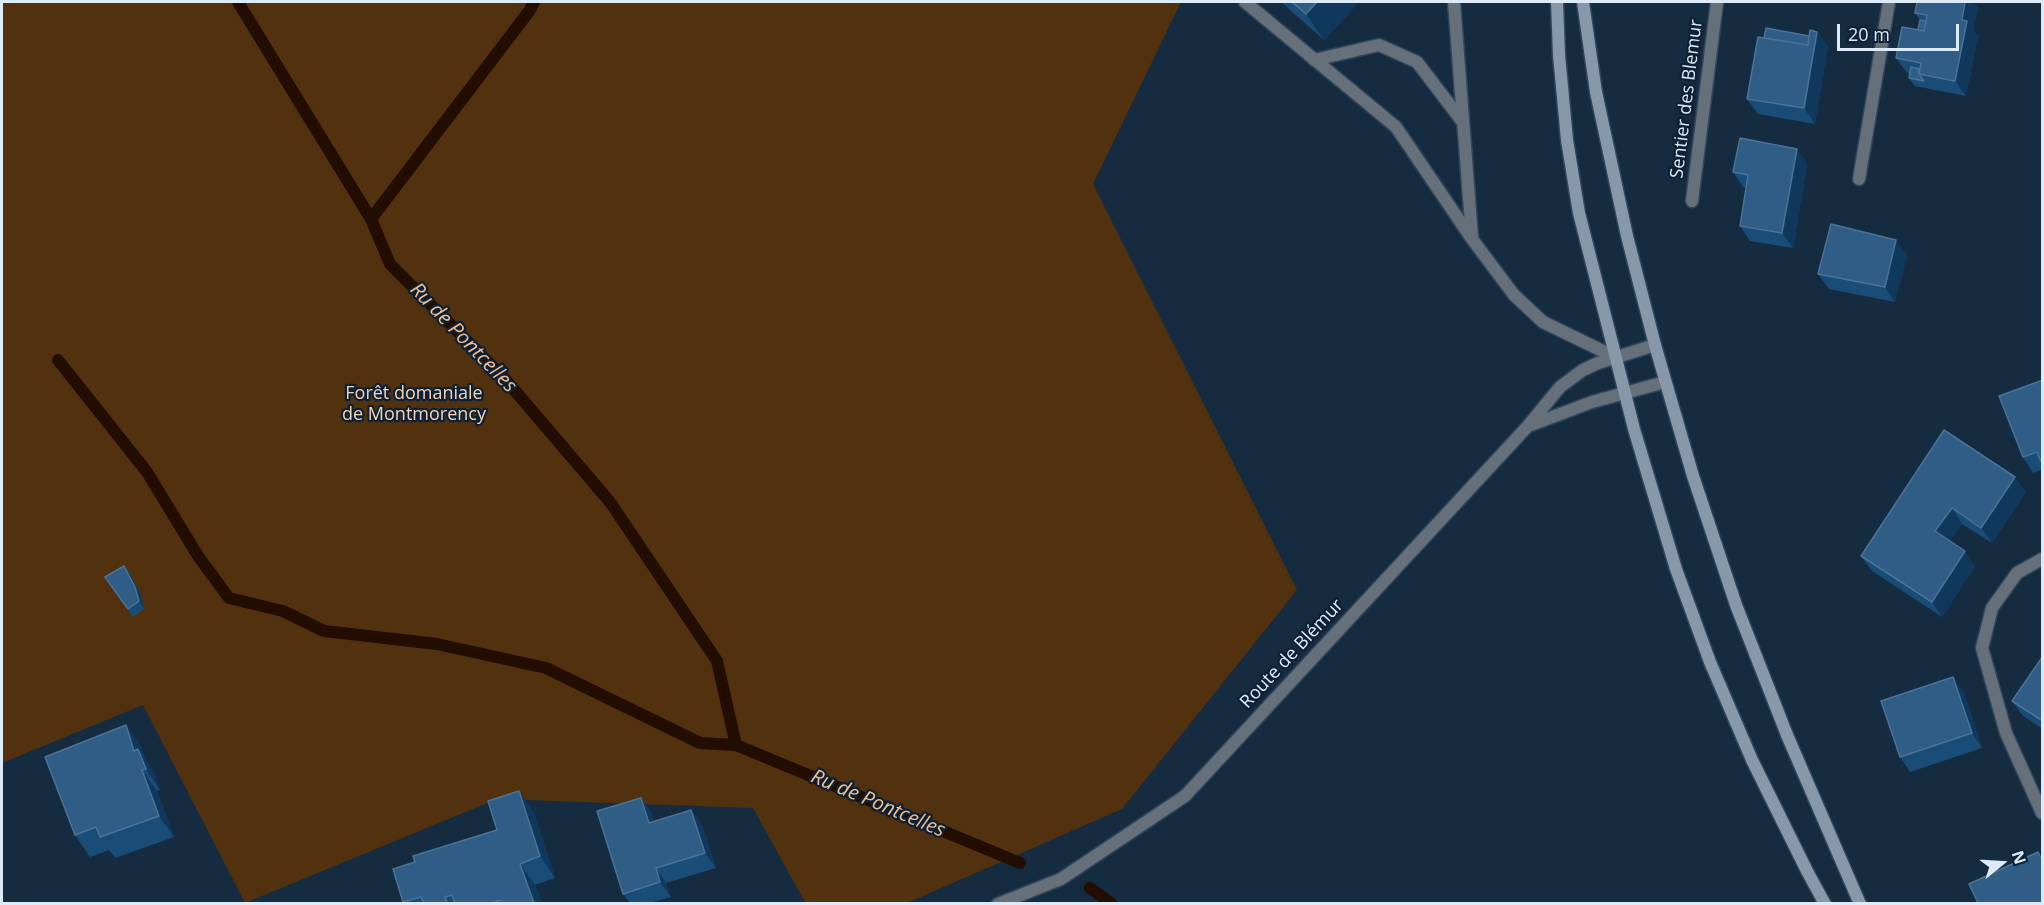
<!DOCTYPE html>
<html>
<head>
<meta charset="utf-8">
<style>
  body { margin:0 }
  #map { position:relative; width:2044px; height:905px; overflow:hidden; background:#152b40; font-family:"Open Sans",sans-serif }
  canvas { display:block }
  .frame { position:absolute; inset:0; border:3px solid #ddeaf8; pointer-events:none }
  .north { position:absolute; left:1972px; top:833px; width:60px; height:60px; -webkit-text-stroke:4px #0c2136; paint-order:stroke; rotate:72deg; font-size:16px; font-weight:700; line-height:24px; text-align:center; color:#ddeaf8 }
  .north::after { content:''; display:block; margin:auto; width:21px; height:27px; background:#ddeaf8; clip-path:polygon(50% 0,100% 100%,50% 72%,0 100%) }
  .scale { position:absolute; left:1837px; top:24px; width:122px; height:27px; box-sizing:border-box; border:3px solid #ddeaf8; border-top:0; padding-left:8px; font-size:18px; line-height:21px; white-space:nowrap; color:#ddeaf8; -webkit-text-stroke:4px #0c2136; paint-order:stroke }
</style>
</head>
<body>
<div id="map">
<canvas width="2044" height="905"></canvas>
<div class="frame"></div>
<div class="north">N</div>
<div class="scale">20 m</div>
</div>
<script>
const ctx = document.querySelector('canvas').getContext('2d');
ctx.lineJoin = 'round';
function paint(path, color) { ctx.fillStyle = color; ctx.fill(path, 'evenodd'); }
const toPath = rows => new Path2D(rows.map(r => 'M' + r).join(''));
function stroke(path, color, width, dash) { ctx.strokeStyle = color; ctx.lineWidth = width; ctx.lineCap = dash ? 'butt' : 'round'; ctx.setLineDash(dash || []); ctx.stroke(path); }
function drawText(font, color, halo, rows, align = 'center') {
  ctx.font = font + ' "Open Sans",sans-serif'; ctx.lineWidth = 4.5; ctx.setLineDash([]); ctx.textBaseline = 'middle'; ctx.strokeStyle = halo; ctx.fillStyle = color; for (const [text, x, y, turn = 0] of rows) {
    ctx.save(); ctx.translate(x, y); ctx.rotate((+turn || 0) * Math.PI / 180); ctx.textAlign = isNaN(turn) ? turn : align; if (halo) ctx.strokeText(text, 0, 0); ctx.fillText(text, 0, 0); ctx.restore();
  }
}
const green = toPath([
  [2,2,1181,2,1093,184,1297,590,1122,809,907,903,806,904,753,808,497,799,245,903,143,705,2,763]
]);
const stream = toPath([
  [238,2,371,219],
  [534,2,530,10,371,219,390,264,504,378,610,502,717,661,736,745,1020,863],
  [58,360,147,472,198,556,229,598,283,611,324,631,437,644,546,668,700,743,736,745],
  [1090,888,1112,904]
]);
const service = toPath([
  [1245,2,1396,127,1472,239,1514,295,1543,322,1615,357],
  [1454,2,1472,237],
  [1314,60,1379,45,1417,62,1462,121]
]);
const minor = toPath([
  [1859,179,1889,2],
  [1692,201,1717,2],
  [1531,425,1592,402,1665,382],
  [2042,559,2017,573,1992,608,1982,648,2006,733,2042,813],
  [998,904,1061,879,1185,796,1527,427,1560,387,1583,370,1598,363,1655,345]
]);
const secondary = toPath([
  [1557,2,1559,55,1567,140,1579,213,1634,429,1676,569,1710,662,1752,760,1807,871,1825,904],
  [1583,2,1596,92,1627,236,1655,345,1693,476,1736,605,1787,735,1860,904]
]);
const wall = toPath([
  [1281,2,1359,2,1324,40],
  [1978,7,1973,30,1978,36,1966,96,1915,86,1909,78,1910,74,1907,73,1896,58,1918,30,1920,20,1915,13],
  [1817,32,1828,47,1815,124,1758,114,1747,99,1764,38,1809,36],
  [1807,164,1793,248,1750,241,1740,226,1746,188,1743,187,1733,172],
  [1907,255,1895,302,1829,289,1818,274],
  [2043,380,2043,469,2033,473,2023,457],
  [1944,430,2026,492,1992,543,1962,524,1950,541,1975,566,1942,617,1872,571,1861,556],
  [124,566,130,574,141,595,144,609,133,617,105,577],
  [2043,656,2043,729,2023,716,2012,701],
  [1964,692,1982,748,1910,772,1900,757],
  [141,746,145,760,153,770,160,790,157,791,174,837,115,858,109,850,90,857,75,835],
  [519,791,534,813,555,878,535,885,542,903,404,903,403,902,415,862,497,830],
  [691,810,702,825,716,868,666,883,671,897,650,903,630,903,623,894,652,813,654,822]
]);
const shadedWall = toPath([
  [1317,2,1359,2,1324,40,1306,14],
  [1965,2,1973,2,1978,7,1973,30,1978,36,1966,96,1955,81,1962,20],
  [1817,32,1828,47,1815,124,1804,108],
  [1797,149,1807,164,1793,248,1782,233],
  [1896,240,1907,255,1895,302,1885,287],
  [2015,477,2026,492,1992,543,1981,528],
  [1952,508,1962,524,1946,547,1935,531],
  [1965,551,1975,566,1942,617,1932,602],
  [124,566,130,574,141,595,144,609,139,601],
  [1953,677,1964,692,1982,748,1972,733],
  [126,725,141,746,145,760,153,770,160,790,134,751],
  [142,770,157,791,174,837,159,816],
  [519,791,534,813,555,878,540,856],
  [641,798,652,813,659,839,649,823],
  [691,810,702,825,716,868,705,853],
  [520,864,535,885,542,903,534,903],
  [656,868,666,883,671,897,660,882]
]);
const building = toPath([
  [1292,2,1317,2,1306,14,1292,2],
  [1917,2,1965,2,1962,20,1967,21,1955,81,1919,74,1921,63,1896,58,1902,27,1924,31,1927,15,1915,13,1917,2],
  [1920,20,1926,21,1924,31,1918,30,1920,20],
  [1766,28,1809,36,1808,45,1764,38,1766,28],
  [1810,30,1817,32,1804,108,1747,99,1758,37,1808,45,1810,30],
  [1911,67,1919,69,1919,74,1924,81,1909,78,1911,67],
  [1740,138,1797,149,1782,233,1740,226,1748,175,1733,172,1740,138],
  [1831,224,1896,240,1885,287,1818,274,1831,224],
  [2043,380,2043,466,2037,452,2023,457,1999,396,2043,380],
  [1944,430,2015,477,1981,528,1952,508,1935,531,1965,551,1932,602,1861,556,1944,430],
  [124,566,135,587,139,601,128,609,105,577,124,566],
  [2043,656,2043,721,2012,701,2043,656],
  [1953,677,1972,733,1900,757,1881,701,1953,677],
  [126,725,134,751,138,749,146,769,142,770,159,816,100,837,96,827,75,835,45,757,126,725],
  [519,791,540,856,520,864,534,903,502,903,501,900,492,903,455,903,452,895,445,897,447,903,424,903,421,897,403,902,393,869,415,862,413,856,497,830,488,801,519,791],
  [641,798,649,823,691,810,705,853,656,868,660,882,623,894,597,811,641,798],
  [2038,852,2043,862,2043,903,1978,903,1969,884,2038,852]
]);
const streetNames = [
  ["Sentier des Blemur",1687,99,-83],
  ["Route de Blémur",1292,654,-47]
];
const parkNames = [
  ["Forêt domaniale",414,394],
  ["de Montmorency",414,415]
];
const waterNames = [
  ["Ru de Pontcelles",463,338,46],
  ["Ru de Pontcelles",878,804,23]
];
paint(green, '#52310f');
stroke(stream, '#220d00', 12);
stroke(service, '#31465a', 15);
stroke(minor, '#31465a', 15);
stroke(secondary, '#31465a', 15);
stroke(service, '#65707b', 12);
stroke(minor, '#65707b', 12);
stroke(secondary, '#8798aa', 12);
paint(wall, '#1a4c78');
paint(shadedWall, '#0f385c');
paint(building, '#2f5d85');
stroke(building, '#4a7397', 1.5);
drawText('18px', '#ddeaf8', '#0c2136', streetNames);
drawText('18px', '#f8d3b3', '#0c2136', parkNames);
drawText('italic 20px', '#f5be8e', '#0c2136', waterNames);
</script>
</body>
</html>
